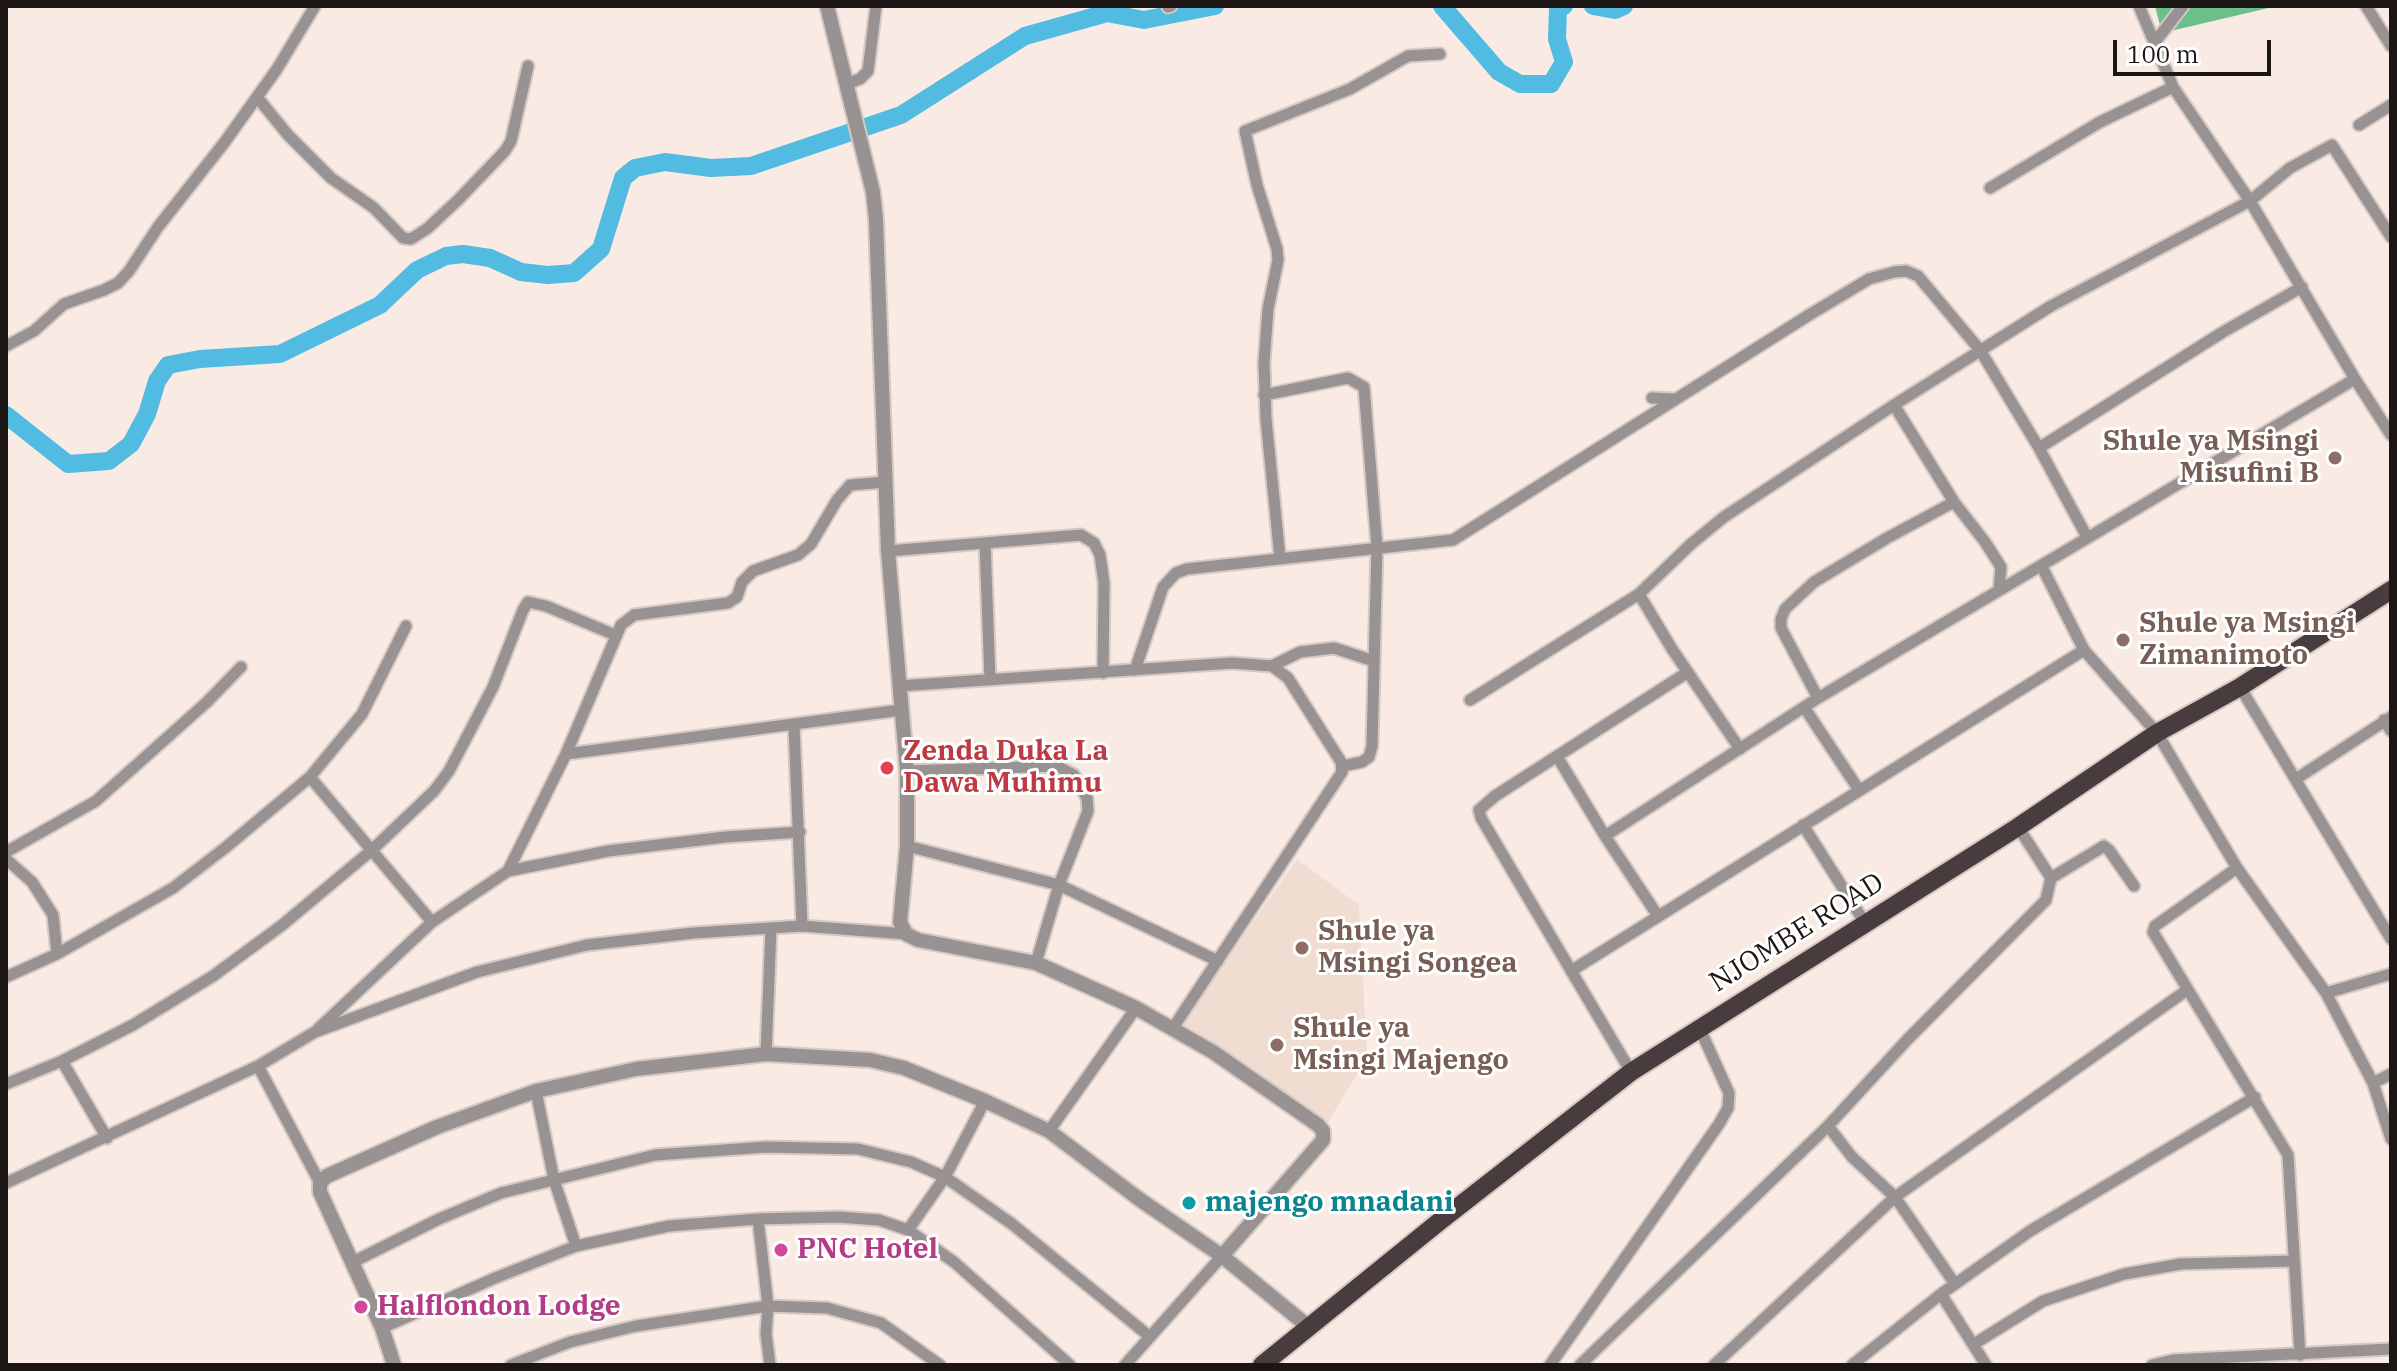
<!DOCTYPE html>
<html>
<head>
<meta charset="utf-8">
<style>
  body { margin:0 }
  #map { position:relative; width:2397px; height:1371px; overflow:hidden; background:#f9ebe4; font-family:"IBM Plex Serif",serif }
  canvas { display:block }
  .frame { position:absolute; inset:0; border:8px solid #1b1614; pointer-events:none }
  .scale { position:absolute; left:2113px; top:40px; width:158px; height:36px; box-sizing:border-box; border:4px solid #1b1614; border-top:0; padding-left:10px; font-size:24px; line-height:28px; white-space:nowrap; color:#1b1614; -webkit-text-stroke:6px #fff; paint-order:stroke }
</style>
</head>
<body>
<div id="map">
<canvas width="2397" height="1371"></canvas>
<div class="frame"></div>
<div class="scale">100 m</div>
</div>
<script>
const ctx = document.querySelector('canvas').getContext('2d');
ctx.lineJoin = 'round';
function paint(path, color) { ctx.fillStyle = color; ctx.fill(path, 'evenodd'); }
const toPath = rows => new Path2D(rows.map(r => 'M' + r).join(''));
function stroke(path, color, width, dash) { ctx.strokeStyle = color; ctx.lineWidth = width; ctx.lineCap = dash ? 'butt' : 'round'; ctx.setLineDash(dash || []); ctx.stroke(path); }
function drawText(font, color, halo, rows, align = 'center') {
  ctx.font = font + ' "IBM Plex Serif",serif'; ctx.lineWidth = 6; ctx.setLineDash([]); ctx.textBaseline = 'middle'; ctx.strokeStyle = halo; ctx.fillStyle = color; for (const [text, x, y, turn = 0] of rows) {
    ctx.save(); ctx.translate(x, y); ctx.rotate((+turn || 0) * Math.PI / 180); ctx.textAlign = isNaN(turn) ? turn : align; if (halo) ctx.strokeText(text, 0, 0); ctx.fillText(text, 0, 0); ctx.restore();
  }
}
const built = toPath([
  [1297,859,1359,905,1367,1058,1324,1129,1181,1025]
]);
const forest = toPath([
  [2155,6,2277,6,2162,33]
]);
const river = toPath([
  [1442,6,1499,72,1520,84,1551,84,1564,62,1557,39,1558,8,1564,6],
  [1593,6,1615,10,1624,6],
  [6,415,68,464,109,461,131,444,147,414,157,381,168,365,200,359,280,354,380,305,417,270,446,256,463,254,490,258,521,272,548,275,574,273,601,249,623,178,635,168,665,162,711,168,751,166,901,115,1025,36,1107,13,1144,20,1215,6]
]);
const minor = toPath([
  [2139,6,2173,87,2250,201,2355,379,2391,435],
  [2366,6,2391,46],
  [1168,7,1171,6],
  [2155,42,2183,6],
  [846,84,860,79,868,71,876,6],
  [257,97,288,135,331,178,374,208,403,238,411,239,428,228,458,200,505,151,511,141,528,66],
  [2359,125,2391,105],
  [1990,188,2100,122,2173,87],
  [6,346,34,331,64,304,104,290,118,283,129,271,158,227,224,143,277,69,315,6],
  [1264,395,1348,378,1364,387,1377,547,1372,746,1369,757,1362,762,1343,766],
  [1652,398,1673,399],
  [1894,405,1954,502,1985,542,2001,567,1999,590],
  [2039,448,2223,332,2302,287],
  [985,543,990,680],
  [888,551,1081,535,1094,543,1100,555,1104,583,1103,673],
  [1280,558,1266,419,1264,363,1268,309,1278,260,1277,249,1257,185,1245,131,1350,89,1408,56,1440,54],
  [2042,567,2084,650,2157,733,2237,868,2326,993,2373,1083,2391,1139],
  [1639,594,1672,649,1740,749],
  [1272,666,1300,652,1334,648,1374,661],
  [1135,670,1163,587,1176,573,1187,569,1453,540,1809,315,1869,279,1894,272,1906,271,1918,276,1980,350,2039,448,2087,537],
  [899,686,1232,663,1272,666,1288,678,1341,762,1342,772,1173,1028],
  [2240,687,2391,939],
  [1818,698,1781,628,1781,619,1785,609,1814,582,1887,538,1954,502],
  [1470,700,1639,594,1691,544,1724,517,1894,405,2051,306,2250,201,2290,168,2332,145,2391,237],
  [1804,707,1859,790],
  [2384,720,2391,731],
  [794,726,802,926],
  [566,754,901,710],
  [1558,758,1605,836,1658,916],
  [907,771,1057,766,1074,775,1087,798,1088,811,1059,885,1036,963],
  [310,777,432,922],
  [2296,779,2391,717],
  [1803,825,1865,923],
  [1605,836,1818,698,2355,379],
  [907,846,1059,885,1218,961],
  [6,852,96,801,207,702,241,667],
  [6,859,32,882,53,915,57,954],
  [2237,868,2155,926,2153,932,2288,1155,2300,1355],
  [508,871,566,754,621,625,634,615,728,603,737,597,742,582,753,571,798,555,811,544,837,500,850,485,886,482],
  [2051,878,2104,846,2109,850,2134,886],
  [1571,971,2084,650],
  [6,977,57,954,173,888,225,848,310,777,362,714,406,626],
  [2326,993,2391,974],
  [318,1029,432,922,508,871,608,851,725,837,800,832],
  [766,1054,771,928],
  [62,1061,107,1138],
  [258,1066,320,1183],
  [1631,1072,1481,818,1479,810,1495,796,1688,672],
  [2373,1083,2391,1074],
  [6,1084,62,1061,133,1025,213,976,281,926,372,850,434,791,449,771,493,687,523,610,528,602,546,606,615,635],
  [536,1091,554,1180,576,1246],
  [1828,1126,1852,1157,1895,1197,1955,1284],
  [1049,1131,1136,1008],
  [6,1183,258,1066,315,1032,477,972,587,945,693,933,802,926,906,934],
  [758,1219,768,1306,766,1334,770,1365],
  [908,1230,945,1177,985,1101],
  [353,1262,439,1219,501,1193,655,1155,766,1147,858,1149,911,1162,945,1177,1012,1224,1149,1336],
  [1941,1294,1986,1365],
  [382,1328,495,1278,576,1246,669,1226,758,1219,838,1217,879,1220,908,1230,954,1262,1070,1365],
  [1974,1344,2043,1301,2124,1274,2181,1264,2294,1261],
  [511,1365,570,1342,636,1326,768,1306,827,1308,881,1323,940,1365],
  [1125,1365,1222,1256],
  [1550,1365,1719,1124,1728,1108,1729,1093,1699,1027],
  [1580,1365,1828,1126,1907,1040,2046,900,2051,878,2018,827],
  [1714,1365,1895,1197,2187,990],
  [1852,1365,1941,1294,2030,1231,2255,1097],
  [2152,1365,2173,1360,2391,1349]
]);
const tertiary = toPath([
  [827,6,873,192,876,220,888,551,907,771,907,846,900,922,906,934,918,940,1036,963,1136,1008,1213,1052,1318,1125,1323,1131,1323,1140,1222,1256],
  [394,1365,382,1328,320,1192,320,1183,327,1176,437,1127,536,1091,636,1069,766,1054,870,1060,904,1068,985,1101,1049,1131,1139,1199,1222,1256,1310,1328]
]);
const trunk = toPath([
  [1262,1365,1440,1221,1631,1072,2018,827,2157,733,2240,687,2391,590]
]);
const markers = [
  [2335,458,8,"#8d6e63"],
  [2123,640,8,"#8d6e63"],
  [887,768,8,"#e0444e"],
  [1302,948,8,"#8d6e63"],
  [1277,1045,8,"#8d6e63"],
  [1189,1203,8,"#0f9aa8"],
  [781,1250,8,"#d1479c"],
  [361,1307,8,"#d1479c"]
];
const educationNames = [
  ["Shule ya Msingi",2319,442,"right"],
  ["Misufini B",2319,474,"right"],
  ["Shule ya Msingi",2139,624],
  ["Zimanimoto",2139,656],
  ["Shule ya",1318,932],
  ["Msingi Songea",1318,964],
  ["Shule ya",1293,1029],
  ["Msingi Majengo",1293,1061]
];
const healthNames = [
  ["Zenda Duka La",903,752],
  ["Dawa Muhimu",903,784]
];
const streetNames = [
  ["NJOMBE ROAD",1797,933,-32]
];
const cultureNames = [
  ["majengo mnadani",1205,1203]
];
const hotelNames = [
  ["PNC Hotel",797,1250],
  ["Halflondon Lodge",377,1307]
];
paint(built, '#f1dcd1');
paint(forest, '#6cbe8b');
stroke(river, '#51bbe1', 18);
stroke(minor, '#d5c9c3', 15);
stroke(tertiary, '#d5c9c3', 18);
stroke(trunk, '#d5c9c3', 22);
stroke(minor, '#999293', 11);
stroke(tertiary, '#999293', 14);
stroke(trunk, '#483c3e', 18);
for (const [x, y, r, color] of markers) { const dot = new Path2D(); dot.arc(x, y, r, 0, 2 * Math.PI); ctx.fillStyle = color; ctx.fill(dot); stroke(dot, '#fff', 3); }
drawText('bold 28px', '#785e54', '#fff', educationNames, 'left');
drawText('bold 28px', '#be3a42', '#fff', healthNames, 'left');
drawText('28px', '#1b1614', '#fff', streetNames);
drawText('bold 28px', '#0d838f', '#fff', cultureNames, 'left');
drawText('bold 28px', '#b23c85', '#fff', hotelNames, 'left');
</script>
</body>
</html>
